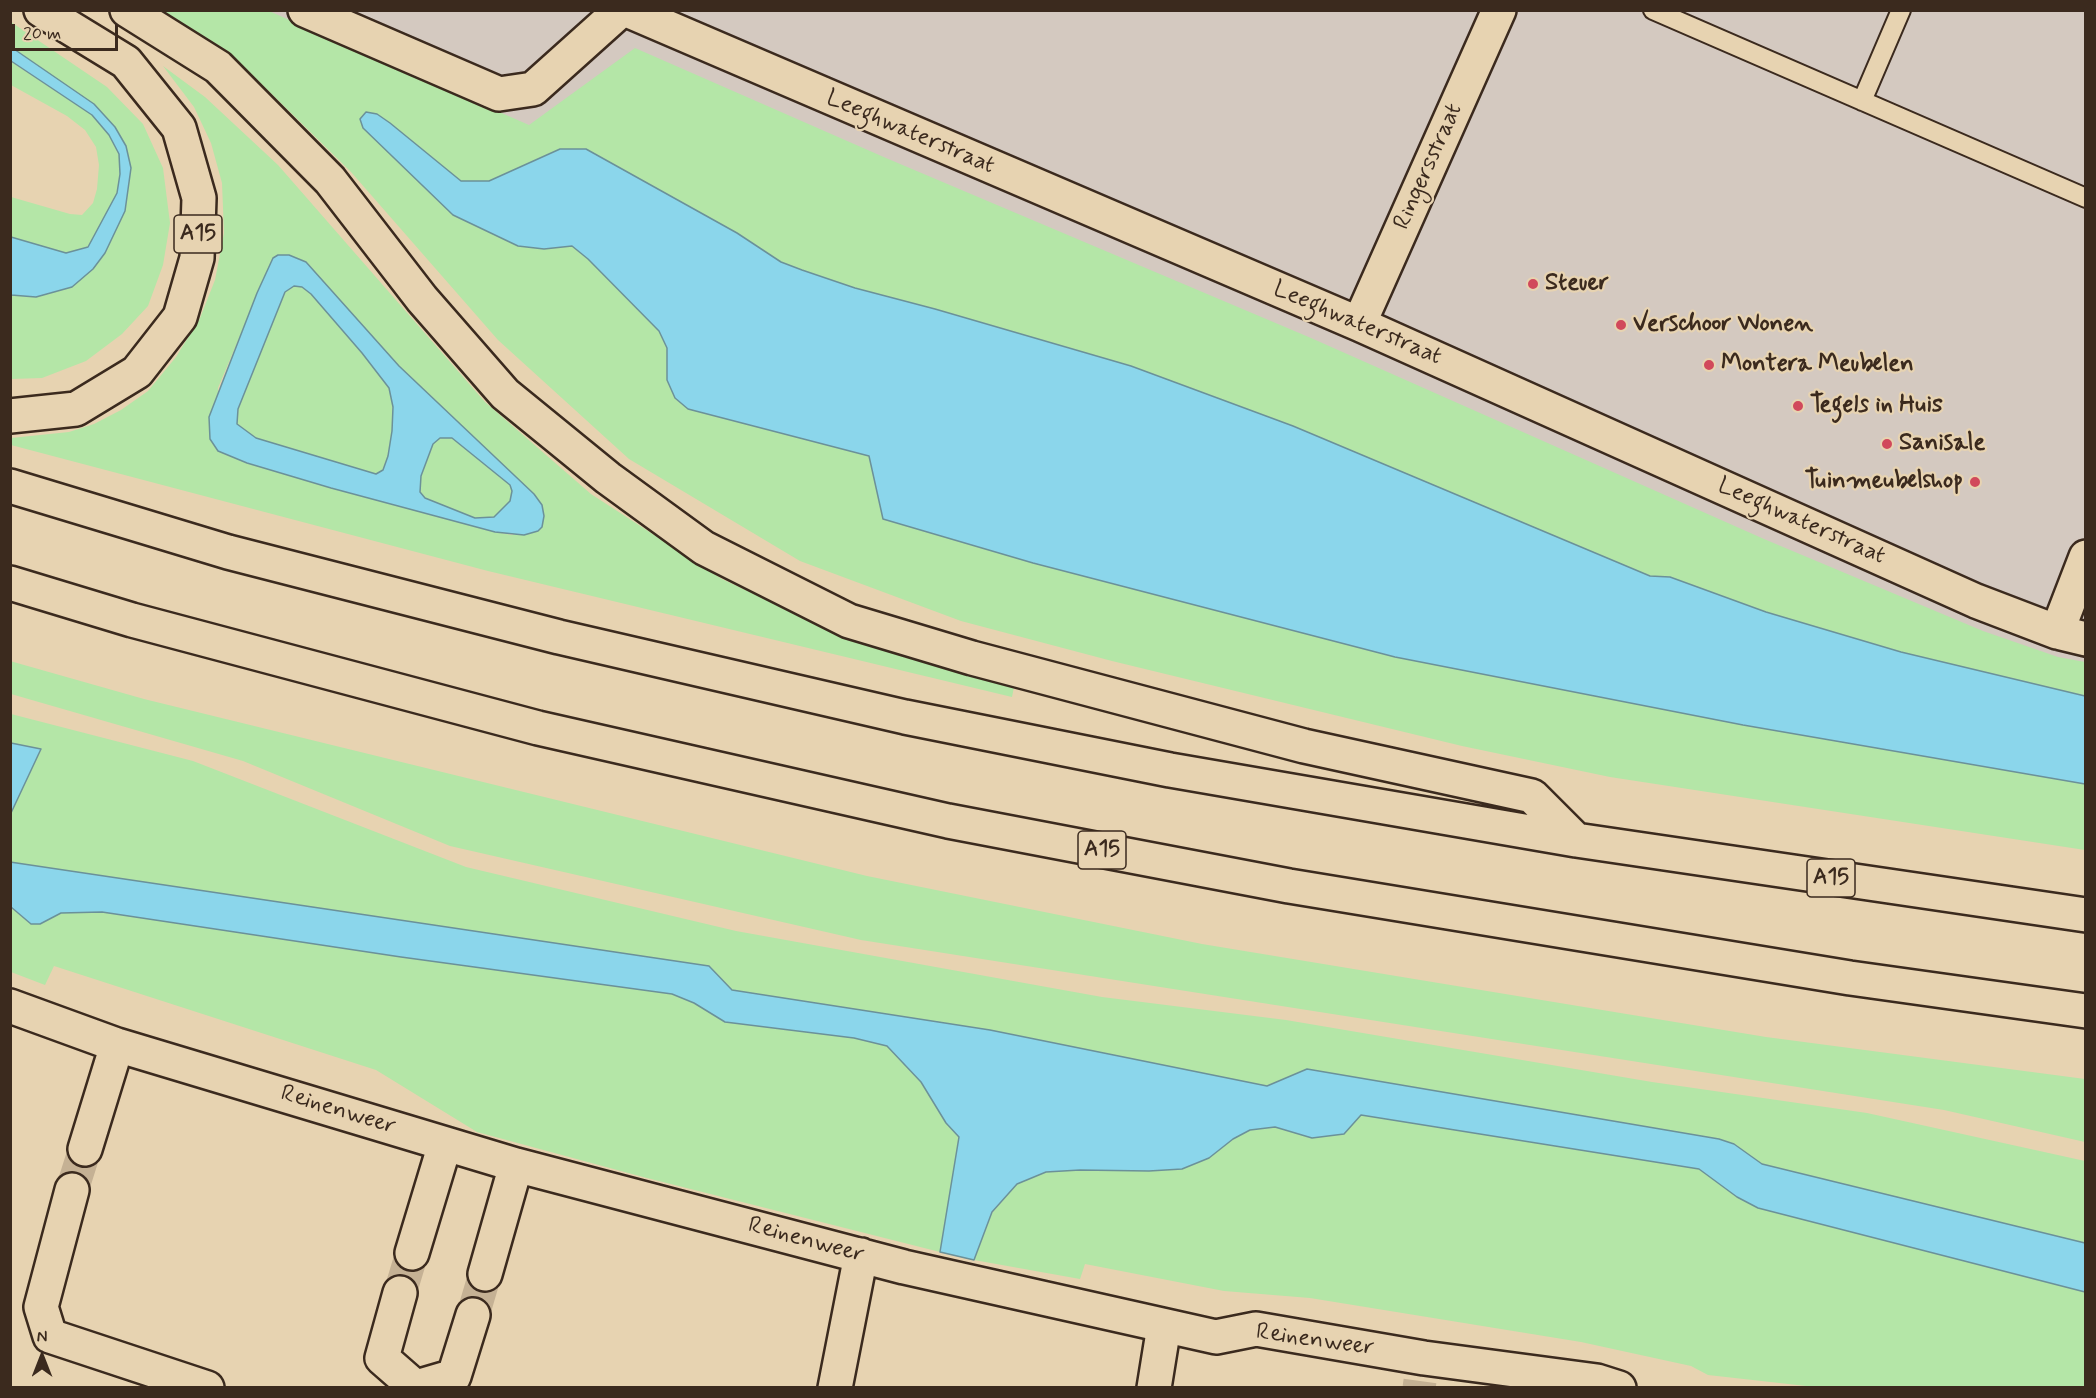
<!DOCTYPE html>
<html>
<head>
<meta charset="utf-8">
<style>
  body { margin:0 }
  #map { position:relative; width:2096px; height:1398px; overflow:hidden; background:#e7d3b1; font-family:Mynerve,sans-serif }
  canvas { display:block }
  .frame { position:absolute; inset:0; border:12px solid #3b2a1e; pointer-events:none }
  .north { position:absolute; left:12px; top:1326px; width:60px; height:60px; -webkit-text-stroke:4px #e7d3b1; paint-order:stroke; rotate:0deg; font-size:16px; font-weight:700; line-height:24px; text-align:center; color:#3b2a1e }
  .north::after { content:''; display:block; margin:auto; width:21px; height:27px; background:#3b2a1e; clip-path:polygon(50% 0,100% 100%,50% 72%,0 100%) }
  .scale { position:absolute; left:12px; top:24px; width:106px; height:27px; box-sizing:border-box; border:3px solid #3b2a1e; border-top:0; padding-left:8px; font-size:18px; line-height:21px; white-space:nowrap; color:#3b2a1e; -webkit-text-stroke:4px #e7d3b1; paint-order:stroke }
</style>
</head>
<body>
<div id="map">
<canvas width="2096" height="1398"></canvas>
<div class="frame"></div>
<div class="north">N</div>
<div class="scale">20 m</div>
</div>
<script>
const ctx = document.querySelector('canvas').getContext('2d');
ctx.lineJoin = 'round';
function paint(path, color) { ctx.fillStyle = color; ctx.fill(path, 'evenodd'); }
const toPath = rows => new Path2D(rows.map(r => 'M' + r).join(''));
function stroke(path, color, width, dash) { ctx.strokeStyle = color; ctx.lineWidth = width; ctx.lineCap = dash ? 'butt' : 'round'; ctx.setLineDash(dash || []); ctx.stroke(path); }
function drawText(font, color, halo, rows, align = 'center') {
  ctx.font = font + ' Mynerve,sans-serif'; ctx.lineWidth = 4.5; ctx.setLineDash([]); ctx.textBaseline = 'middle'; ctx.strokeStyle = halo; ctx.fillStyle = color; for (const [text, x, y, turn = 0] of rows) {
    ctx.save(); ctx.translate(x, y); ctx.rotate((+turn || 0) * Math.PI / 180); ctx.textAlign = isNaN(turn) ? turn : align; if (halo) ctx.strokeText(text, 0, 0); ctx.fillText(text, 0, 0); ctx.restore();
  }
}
const built = toPath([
  [218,11,2085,11,2085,672,471,149]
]);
const green = toPath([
  [163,11,269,11,529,125,635,48,886,158,1311,338,1764,539,1983,631,2058,657,2085,662,2085,696,1901,652,1766,612,1670,577,1650,576,1293,426,1131,366,935,309,855,288,802,270,781,262,737,233,586,149,560,149,489,181,461,181,390,123,500,236,518,246,544,249,572,246,588,259,659,331,667,348,667,380,675,398,688,409,869,456,883,519,1033,563,1395,657,1743,725,2085,784,2085,850,1610,777,1462,746,1112,661,961,621,800,561,629,459,498,340,351,172,229,52],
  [11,22,107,87,143,124,163,168,170,223,163,265,148,306,122,334,86,361,42,378,11,379,11,295,36,297,72,287,131,168,126,146,115,127,48,73,11,47],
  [10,61,92,115,109,135,119,154,120,174,117,193,92,242,83,251,66,253,11,237,11,197,70,214,82,215,93,203,97,189,99,165,96,147,85,130,67,116,11,85],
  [163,66,205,97,278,165,485,402,591,494,722,579,799,615,900,656,1014,687,1012,697,488,571,11,445,11,438,69,432,94,424,121,410,148,391,176,357,200,318,215,280,224,233,222,183,211,143,194,107],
  [283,255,306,262,399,366,539,500,544,516,542,527,512,535,495,532,331,488,224,454,218,388,273,258],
  [294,286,302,287,311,294,362,353,389,388,393,407,392,431,389,456,383,470,376,474,256,438,237,424,238,409,285,291],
  [446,437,452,438,510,485,512,491,510,501,494,517,475,518,425,498,420,492,421,476,433,444,440,438],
  [10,661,144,699,867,876,1202,944,1766,1037,2085,1079,2085,1142,1944,1110,861,940,450,846,243,761,11,694],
  [11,714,193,761,466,867,736,931,1102,997,1286,1020,1652,1082,1867,1113,2085,1161,2085,1243,1762,1164,1734,1144,1307,1069,1267,1086,990,1030,732,990,709,966,12,863,10,813,41,750,11,743],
  [10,907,31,924,40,923,61,913,102,912,401,957,672,994,694,1003,725,1022,854,1038,887,1046,921,1082,946,1123,959,1137,940,1252,643,1177,477,1132,376,1070,54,966,45,985,11,972],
  [1361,1115,1699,1169,1758,1208,2085,1292,2085,1387,1824,1388,1708,1375,1691,1366,1581,1342,1310,1298,1224,1291,1085,1264,1080,1279,974,1260,992,1213,1017,1184,1046,1172,1080,1170,1149,1171,1209,1158,1233,1139,1250,1130,1275,1127,1312,1138]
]);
const water = toPath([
  [11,47,94,104,115,127,126,146,131,168,125,211,105,253,93,269,72,287,36,297,11,295,11,237,66,253,88,247,117,193,120,174,119,154,109,135,92,115,11,61,11,47],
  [366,112,377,114,390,123,461,181,489,181,560,149,586,149,737,233,781,262,802,270,855,288,935,309,1131,366,1293,426,1650,576,1670,577,1766,612,1901,652,2085,696,2085,784,1743,725,1395,657,1033,563,883,519,869,456,688,409,675,398,667,380,667,348,659,331,588,259,572,246,544,249,518,246,453,215,363,128,360,119,366,112],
  [278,255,289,255,306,262,399,366,534,494,542,505,544,516,542,527,538,531,524,535,495,532,331,488,247,463,218,451,210,439,209,417,257,293,273,258,278,255],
  [294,286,302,287,311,294,362,353,389,388,393,407,392,431,388,456,383,470,376,474,256,438,237,424,238,409,285,292,294,286],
  [440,438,452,438,510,485,512,491,510,501,494,517,475,518,425,498,420,492,421,476,433,444,440,438],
  [11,743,41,749,11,813,10,743,11,743],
  [10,862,709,966,732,990,990,1030,1267,1086,1307,1069,1719,1139,1734,1144,1762,1164,2085,1243,2085,1292,1758,1208,1737,1197,1699,1169,1361,1115,1344,1134,1312,1138,1275,1127,1250,1130,1233,1139,1209,1158,1182,1169,1149,1171,1080,1170,1046,1172,1017,1184,992,1212,974,1260,940,1252,959,1137,946,1123,921,1082,887,1046,854,1038,725,1022,694,1003,672,994,401,957,102,912,61,913,40,924,31,924,11,907,10,862]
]);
const minorTunnel = toPath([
  [72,1190,85,1149],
  [400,1293,412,1253],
  [473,1315,485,1274],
  [1419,1388,1420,1381]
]);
const service = toPath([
  [1653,10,2086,198],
  [1862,101,1901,10]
]);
const minor = toPath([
  [305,10,499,94,533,89,621,10],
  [627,10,1359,324,1976,601,2057,632,2086,639],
  [1359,324,1499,10],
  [2057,632,2086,557],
  [10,1006,117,1045,516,1165,904,1267,1216,1337,1256,1329,1424,1358,1597,1381,1619,1388],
  [85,1149,117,1045],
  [72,1190,41,1307,50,1336,207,1388],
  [412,1253,445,1144],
  [485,1274,516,1165],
  [400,1293,382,1358,414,1386],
  [413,1388,454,1376,473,1315],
  [835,1388,861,1255],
  [1154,1388,1164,1326]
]);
const motorway = toPath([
  [127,10,218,67,330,180,422,299,505,394,608,478,704,548,849,621,972,658,1304,746,1532,796,1576,840],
  [10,416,76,409,137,372,180,317,197,258,199,198,179,128,126,62,41,10],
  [10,486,228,552,559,637,905,717,1170,770,1576,840,2086,915],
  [10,583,132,620,538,728,948,821,1289,886,1850,978,2086,1011]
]);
const markers = [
  [1533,284,6,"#d1495b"],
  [1621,325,6,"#d1495b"],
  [1709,365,6,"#d1495b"],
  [1798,406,6,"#d1495b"],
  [1887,444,6,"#d1495b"],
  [1975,482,6,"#d1495b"]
];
const shields = [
  [198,234,48],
  [1102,850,48],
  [1831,878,48]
];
const shieldNames = [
  ["A15",198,234],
  ["A15",1102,850],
  ["A15",1831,878]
];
const streetNames = [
  ["Leeghwaterstraat",910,133,23],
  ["Ringersstraat",1429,167,-66],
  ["Leeghwaterstraat",1357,324,23],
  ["Leeghwaterstraat",1801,522,24],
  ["Reinenweer",338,1111,17],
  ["Reinenweer",806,1241,15],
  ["Reinenweer",1315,1341,8]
];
const poiNames = [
  ["Steuer",1545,284],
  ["Verschoor Wonen",1633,325],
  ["Montera Meubelen",1721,365],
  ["Tegels in Huis",1810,406],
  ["Sanisale",1899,444],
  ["Tuinmeubelshop",1963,482,"right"]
];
paint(built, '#d4c9c0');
paint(green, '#b4e6a7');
paint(water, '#8bd6eb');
stroke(water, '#6b9199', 1.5);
stroke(minorTunnel, '#c5b194', 33, [33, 16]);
stroke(service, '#3b2a1e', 22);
stroke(minor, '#3b2a1e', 38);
stroke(motorway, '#3b2a1e', 38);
stroke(service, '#e7d3b1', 18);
stroke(minor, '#e7d3b1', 33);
stroke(motorway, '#e7d3b1', 33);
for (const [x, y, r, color] of markers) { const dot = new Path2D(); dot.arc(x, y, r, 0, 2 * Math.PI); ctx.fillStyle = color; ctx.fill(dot); stroke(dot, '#e7d3b1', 2); }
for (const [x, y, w] of shields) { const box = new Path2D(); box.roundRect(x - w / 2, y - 19, w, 38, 4.5); ctx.fillStyle = '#e7d3b1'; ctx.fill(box); stroke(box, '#3b2a1e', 1.5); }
drawText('bold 22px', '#3b2a1e', null, shieldNames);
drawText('24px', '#3b2a1e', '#e7d3b1', streetNames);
drawText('bold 24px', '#3b2a1e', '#e7d3b1', poiNames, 'left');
</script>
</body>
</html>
